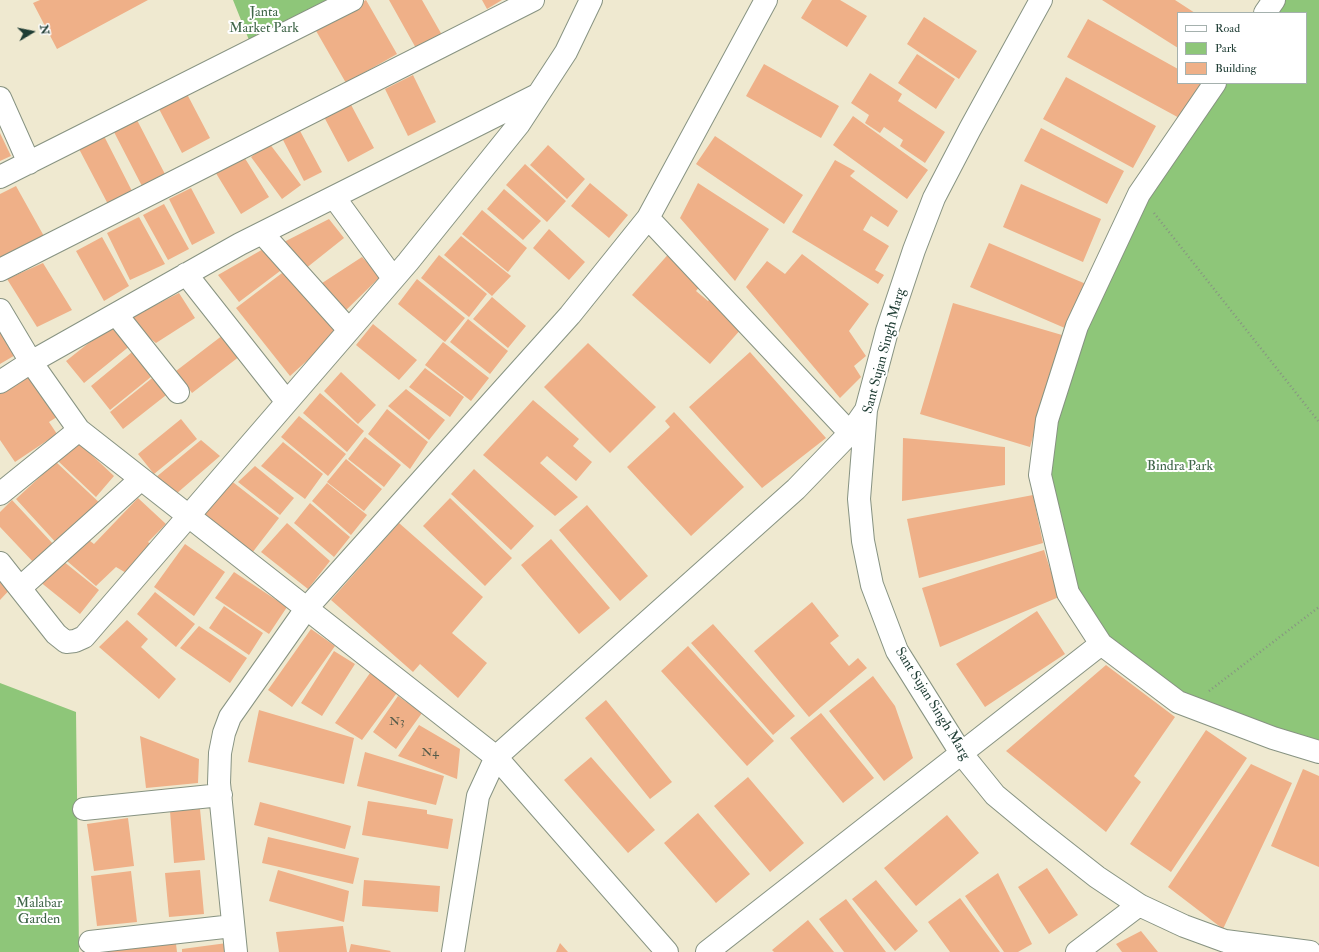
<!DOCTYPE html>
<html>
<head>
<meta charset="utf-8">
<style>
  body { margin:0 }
  #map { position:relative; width:1319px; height:952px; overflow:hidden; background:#efe9d0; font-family:"IM FELL Double Pica",serif }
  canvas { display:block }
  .legend { position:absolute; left:1177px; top:12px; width:130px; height:72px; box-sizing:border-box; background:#fff; border:1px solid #a5b1ae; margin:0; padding:5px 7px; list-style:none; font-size:12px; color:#1f3d34 }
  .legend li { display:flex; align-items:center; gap:8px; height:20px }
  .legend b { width:20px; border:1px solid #a5b1ae }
  .north { position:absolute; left:12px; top:12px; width:40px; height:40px; -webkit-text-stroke:3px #fff; paint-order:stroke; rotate:80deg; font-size:11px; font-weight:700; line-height:16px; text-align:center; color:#1f3d34 }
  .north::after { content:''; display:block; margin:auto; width:14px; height:18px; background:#1f3d34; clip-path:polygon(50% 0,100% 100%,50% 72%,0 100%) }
</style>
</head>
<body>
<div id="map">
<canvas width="1319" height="952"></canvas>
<ul class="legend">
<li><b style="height:5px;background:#fff"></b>Road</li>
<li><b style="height:11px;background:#8ec679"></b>Park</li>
<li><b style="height:11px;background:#efb088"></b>Building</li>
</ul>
<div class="north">N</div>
</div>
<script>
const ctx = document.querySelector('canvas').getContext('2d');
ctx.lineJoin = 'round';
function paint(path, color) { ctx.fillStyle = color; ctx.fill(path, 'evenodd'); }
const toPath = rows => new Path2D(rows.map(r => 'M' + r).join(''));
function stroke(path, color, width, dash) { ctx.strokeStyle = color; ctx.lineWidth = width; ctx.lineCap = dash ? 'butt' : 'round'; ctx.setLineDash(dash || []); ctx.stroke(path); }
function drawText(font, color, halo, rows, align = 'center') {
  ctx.font = font + ' "IM FELL Double Pica",serif'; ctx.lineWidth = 4; ctx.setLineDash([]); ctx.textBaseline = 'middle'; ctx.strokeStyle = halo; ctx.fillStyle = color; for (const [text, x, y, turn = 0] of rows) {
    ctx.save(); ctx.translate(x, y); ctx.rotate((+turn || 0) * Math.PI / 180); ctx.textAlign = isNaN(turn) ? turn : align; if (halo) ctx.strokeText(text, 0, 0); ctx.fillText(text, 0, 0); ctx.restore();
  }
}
const green = toPath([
  [233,0,352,0,253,50],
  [1274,0,1319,0,1319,752,1190,706,1101,644,1068,593,1040,475,1047,420,1139,194,1215,83,1306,83,1306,13,1265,13],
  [0,683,76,712,79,952,0,952]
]);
const building = toPath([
  [40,0,148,0,57,49,33,3],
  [366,0,397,54,346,83,315,29],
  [389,0,422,0,442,35,417,50],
  [482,0,502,0,487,9],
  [812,0,840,0,867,16,847,47,801,18],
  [1102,0,1175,0,1195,13,1178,13,1178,48],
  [924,17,977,51,959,79,907,44],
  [1088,19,1178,69,1178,83,1204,83,1183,120,1067,57],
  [917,54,955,79,936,109,898,83],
  [764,64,839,106,821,138,746,96],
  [870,73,902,94,898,101,945,132,925,163,900,146,903,140,884,127,880,133,865,123,869,115,851,103],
  [413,75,436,122,408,136,385,89],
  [1066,77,1156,126,1133,168,1043,119],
  [187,94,210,138,182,153,159,109],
  [349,101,374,148,348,162,323,115],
  [853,116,928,170,907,199,833,145],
  [137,120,166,176,143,188,114,132],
  [1041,128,1124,171,1107,204,1024,161],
  [299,129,322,172,304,181,282,138],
  [0,133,11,156,0,161],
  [104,136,134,195,110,208,79,149],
  [715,136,803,195,784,224,696,164],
  [269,143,301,185,282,199,251,157],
  [548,145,585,179,567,199,530,165],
  [241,152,269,197,241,214,214,170],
  [835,160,855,171,850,176,898,211,888,227,871,216,863,230,889,246,875,270,884,275,878,284,792,232],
  [525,164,566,201,547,222,506,185],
  [590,183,628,215,609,238,571,206],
  [698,183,769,229,735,281,680,218],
  [1021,184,1101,219,1083,262,1003,227],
  [16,186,45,238,0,263,0,194],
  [191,188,215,233,192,245,169,199],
  [504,189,541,221,523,240,487,209],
  [164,204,189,249,168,260,143,215],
  [482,210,527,248,508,272,462,234],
  [139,217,165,264,130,280,107,233],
  [329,219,344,238,305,269,280,244],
  [549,229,585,262,569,280,533,248],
  [461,236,511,276,492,296,444,255],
  [102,237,129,286,104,301,76,251],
  [989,243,1086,284,1067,329,970,287],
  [265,248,284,268,239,302,218,275],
  [672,250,702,284,696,291,708,301,714,294,742,328,710,364,632,295],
  [802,254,869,304,849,331,866,356,854,366,861,377,840,398,746,287,767,261,785,274],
  [439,255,487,294,469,317,421,278],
  [362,257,381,276,341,315,316,287],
  [43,263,72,310,37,327,7,279],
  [286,270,341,330,290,376,236,308],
  [417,279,465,318,445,342,398,304],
  [179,293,195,318,156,343,126,320],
  [492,297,526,326,508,348,473,319],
  [953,303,1062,335,1030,447,920,414],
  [468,319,508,351,490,374,450,342],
  [114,323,131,345,84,383,66,361],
  [0,324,17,354,0,364],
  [373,324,417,360,399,380,356,345],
  [223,335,240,356,192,393,176,371],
  [443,342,489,378,471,401,425,365],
  [588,343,656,407,610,453,544,387],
  [137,348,157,372,110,410,91,386],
  [750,352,826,438,762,488,689,407],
  [425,368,464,397,450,417,409,387],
  [32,372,60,415,49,422,57,434,15,462,0,440,0,394],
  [341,372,376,405,358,424,324,391],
  [156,375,170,392,123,429,110,412],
  [406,389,445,420,429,440,388,406],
  [320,393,364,431,347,452,303,413],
  [533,400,579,439,573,446,592,462,576,481,547,456,540,463,578,497,555,516,483,455],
  [387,409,428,442,410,469,368,434],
  [674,412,744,487,691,536,627,467,670,427,665,421],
  [299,416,346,454,328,476,281,437],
  [181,419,197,439,154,474,138,454],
  [365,437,401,465,384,487,348,459],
  [903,438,1005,447,1005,485,902,501],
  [201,440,220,456,176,494,155,478],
  [283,442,323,474,305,499,261,466],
  [79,443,114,476,96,497,58,461],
  [346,459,382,489,364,511,327,482],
  [56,462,103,506,59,546,16,499],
  [255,466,294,498,280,515,238,482],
  [474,469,534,526,511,550,451,494],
  [225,476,279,518,252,553,198,512],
  [327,483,367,515,351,535,312,501],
  [1033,495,1043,543,919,578,907,519],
  [138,498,166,524,148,542,153,546,128,574,116,567,96,586,67,561,85,537,94,544],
  [450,498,512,558,485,586,423,526],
  [12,500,55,546,35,564,0,527,0,512],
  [310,503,350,537,334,557,294,523],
  [587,505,648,576,620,601,559,530],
  [287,523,330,561,308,589,261,552],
  [399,523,483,597,452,633,487,663,458,698,420,664,413,672,331,600],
  [551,539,610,608,579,634,521,565],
  [185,544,225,572,194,616,154,587],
  [1044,550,1059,597,940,647,922,588],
  [58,557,99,590,80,614,39,581],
  [0,571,14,585,0,600],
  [234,572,287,607,269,634,215,598],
  [155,592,195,624,176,647,137,614],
  [812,602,839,636,830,643,849,666,858,658,867,668,809,717,754,651],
  [224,606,263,633,249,655,209,628],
  [1037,611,1065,654,985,707,956,664],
  [127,620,148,639,141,647,176,679,159,699,99,647],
  [713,624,795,716,773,735,691,643],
  [199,626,247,658,230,683,180,648],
  [311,629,335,646,292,707,268,690],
  [688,646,774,741,747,766,661,671],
  [334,651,355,664,322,716,301,703],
  [1106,665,1175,717,1134,776,1141,782,1106,832,1006,751],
  [370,673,399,690,362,740,335,723],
  [873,676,895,706,913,758,884,781,829,711],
  [398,696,422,713,396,749,373,732],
  [606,700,672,782,650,799,585,718],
  [259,710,354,738,344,784,248,762],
  [821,713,874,778,843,803,790,738],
  [419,725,460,749,457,779,398,756],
  [1206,730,1247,758,1171,872,1130,844],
  [140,736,199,759,198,783,146,788],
  [365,752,444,776,436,805,357,786],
  [591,757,655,830,628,853,564,780],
  [1251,764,1292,783,1223,929,1168,887],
  [1303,769,1319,776,1319,867,1271,846],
  [748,777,804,843,770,872,714,806],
  [368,801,427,810,427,814,453,819,448,849,362,835],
  [260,802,351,826,345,849,254,825],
  [200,809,205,860,174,863,170,811],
  [698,813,750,874,716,903,664,843],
  [947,815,979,853,916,906,884,868],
  [128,818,134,866,94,871,87,824],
  [268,837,359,858,353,884,262,863],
  [1047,868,1078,915,1049,934,1018,887],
  [200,870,204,914,169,917,165,873],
  [278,870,349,891,344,922,269,901],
  [131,871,137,922,97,926,91,876],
  [998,873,1032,944,1018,952,1004,952,965,896],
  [364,880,440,886,438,912,362,906],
  [876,880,918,931,895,951,852,899],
  [960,898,1000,952,950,952,928,922],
  [846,899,886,952,844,952,819,919],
  [808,920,834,952,774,952,772,950],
  [343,926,347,952,279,952,276,932],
  [1141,931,1158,952,1122,952,1116,944],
  [227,943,228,952,182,952,182,949],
  [560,943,568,952,556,952],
  [176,944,177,952,100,952,100,951],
  [351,944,391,951,390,952,349,952]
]);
const path = toPath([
  [1154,213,1319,422],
  [1209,691,1319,607]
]);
const street = toPath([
  [1041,0,970,129,934,198,914,250,887,331,866,410,859,499,863,541,872,585,897,651,961,753,995,795,1036,829,1097,877,1139,905,1184,926,1225,941,1310,952],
  [1265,13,1274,0],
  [1215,83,1139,194,1077,326,1047,420,1040,475,1068,593,1101,644,1178,702,1273,738,1319,752],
  [0,98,29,163],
  [0,177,352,0],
  [334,197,393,278],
  [648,218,850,433],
  [262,233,349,330],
  [0,270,533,0],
  [186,274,287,402],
  [0,310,31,362,79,430,496,757,667,952],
  [116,314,178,392],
  [0,382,31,362,240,244,537,95],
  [0,494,79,430],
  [0,563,56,634,66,642,75,641,84,637,408,262,519,124,566,52,591,0],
  [20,588,141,479],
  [84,809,221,795],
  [90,942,233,926],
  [236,952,219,783,220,753,224,733,230,717,306,609,570,315,648,218,766,0],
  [453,952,478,796,496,757,796,489,850,433,866,410],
  [707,952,1101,644],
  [1077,952,1139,905]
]);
const numberNames = [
  ["N3",397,722],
  ["N4",430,753]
];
const parkNames = [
  ["Janta",264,13],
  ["Market Park",264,29],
  ["Bindra Park",1180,467],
  ["Malabar",39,904],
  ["Garden",39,920]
];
const streetNames = [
  ["Sant Sujan Singh Marg",885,351,-75],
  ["Sant Sujan Singh Marg",932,704,58]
];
paint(green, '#8ec679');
paint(building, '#efb088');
stroke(street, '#879382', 24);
stroke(path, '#879382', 2.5, [1, 3]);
stroke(street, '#fff', 22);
drawText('12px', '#535a49', null, numberNames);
drawText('14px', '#406649', '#fff', parkNames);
drawText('14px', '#1f3d34', '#fff', streetNames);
</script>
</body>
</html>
